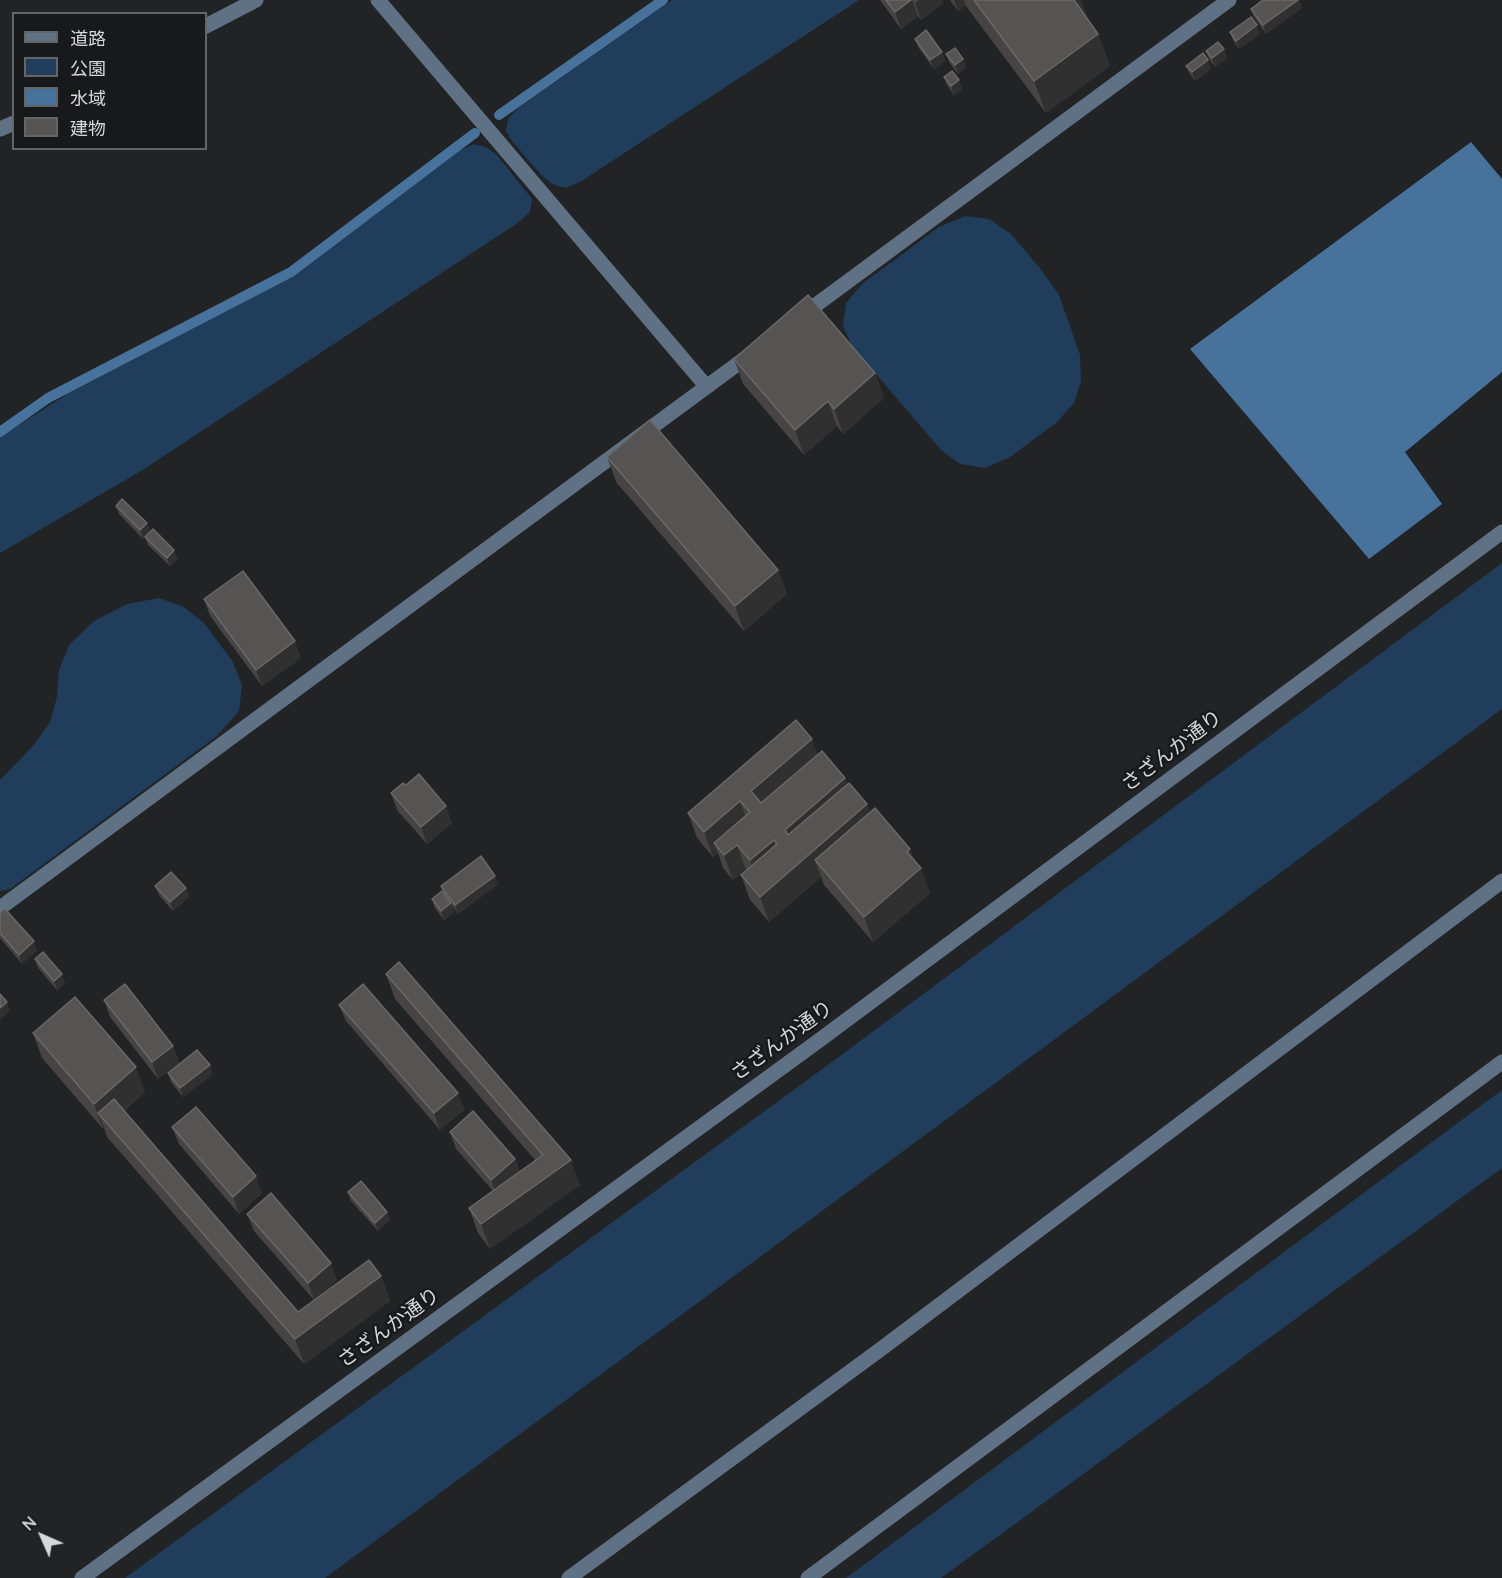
<!DOCTYPE html>
<html>
<head>
<meta charset="utf-8">
<style>
  body { margin:0 }
  #map { position:relative; width:1502px; height:1578px; overflow:hidden; background:#212325; font-family:Quicksand,"Noto Sans JP",sans-serif }
  canvas { display:block }
  .legend { position:absolute; left:12px; top:12px; width:195px; height:138px; box-sizing:border-box; background:#17191b; border:2px solid #636567; margin:0; padding:8px 10px; list-style:none; font-size:18px; color:#d6d7d9 }
  .legend li { display:flex; align-items:center; gap:12px; height:30px }
  .legend b { width:30px; border:2px solid #636567 }
  .north { position:absolute; left:12px; top:1506px; width:60px; height:60px; -webkit-text-stroke:4px #17191b; paint-order:stroke; rotate:315deg; font-size:16px; font-weight:700; line-height:24px; text-align:center; color:#d6d7d9 }
  .north::after { content:''; display:block; margin:auto; width:21px; height:27px; background:#d6d7d9; clip-path:polygon(50% 0,100% 100%,50% 72%,0 100%) }
</style>
</head>
<body>
<div id="map">
<canvas width="1502" height="1578"></canvas>
<ul class="legend">
<li><b style="height:8px;background:#5f7184"></b>道路</li>
<li><b style="height:16px;background:#203e5c"></b>公園</li>
<li><b style="height:16px;background:#47729c"></b>水域</li>
<li><b style="height:16px;background:#565453"></b>建物</li>
</ul>
<div class="north">N</div>
</div>
<script>
const ctx = document.querySelector('canvas').getContext('2d');
ctx.lineJoin = 'round';
function paint(path, color) { ctx.fillStyle = color; ctx.fill(path, 'evenodd'); }
const toPath = rows => new Path2D(rows.map(r => 'M' + r).join(''));
function stroke(path, color, width, dash) { ctx.strokeStyle = color; ctx.lineWidth = width; ctx.lineCap = dash ? 'butt' : 'round'; ctx.setLineDash(dash || []); ctx.stroke(path); }
function drawText(font, color, halo, rows, align = 'center') {
  ctx.font = font + ' Quicksand,"Noto Sans JP",sans-serif'; ctx.lineWidth = 5; ctx.setLineDash([]); ctx.textBaseline = 'middle'; ctx.strokeStyle = halo; ctx.fillStyle = color; for (const [text, x, y, turn = 0] of rows) {
    ctx.save(); ctx.translate(x, y); ctx.rotate((+turn || 0) * Math.PI / 180); ctx.textAlign = isNaN(turn) ? turn : align; if (halo) ctx.strokeText(text, 0, 0); ctx.fillText(text, 0, 0); ctx.restore();
  }
}
const green = toPath([
  [672,0,859,0,580,182,566,188,554,185,542,176,512,141,506,131,508,119,518,108],
  [474,144,486,147,497,155,532,199,530,212,519,222,141,471,0,553,0,437,69,393,293,276,461,150],
  [965,216,989,219,1011,234,1039,267,1059,295,1080,355,1081,381,1074,403,1056,423,1010,457,985,468,960,464,941,450,852,346,843,326,846,303,862,284,939,227],
  [1502,563,1502,709,325,1578,125,1578,836,1059],
  [159,598,184,607,204,623,233,662,242,685,239,711,217,736,10,889,0,891,0,780,33,746,50,722,57,697,59,670,69,645,94,621,127,604],
  [1502,1090,1502,1168,941,1578,846,1578]
]);
const water = toPath([
  [1471,142,1502,179,1502,372,1405,452,1442,504,1369,559,1190,349]
]);
const stream = toPath([
  [499,115,663,0],
  [0,432,48,398,291,272,475,133]
]);
const minor = toPath([
  [378,0,706,386],
  [206,26,256,0],
  [0,129,14,123],
  [801,316,1229,0],
  [0,908,751,354],
  [82,1578,821,1039,1502,532],
  [569,1578,881,1349,1502,881],
  [808,1578,1502,1062]
]);
const wall = toPath([
  [880,0,942,0,943,3,921,20,918,16,901,29],
  [950,0,1081,0,1087,16,1086,17,1098,34,1110,66,1046,113,966,6,958,11],
  [1263,0,1299,0,1302,8,1266,34,1254,17,1251,9],
  [1230,32,1260,34,1239,49,1233,40],
  [915,39,942,52,945,61,934,69,918,47],
  [1206,51,1227,58,1215,67,1209,59],
  [946,54,963,59,966,67,958,74,949,62],
  [1186,66,1211,69,1195,81,1190,74],
  [944,77,962,89,954,95,947,85],
  [734,359,875,373,884,398,843,434,837,426,804,455,743,384],
  [607,457,778,570,787,594,744,631,616,482],
  [116,506,147,523,150,532,143,539,119,514],
  [145,537,178,559,170,566,148,545],
  [204,599,301,658,262,686,210,616],
  [812,739,817,755,845,778,847,784,867,804,870,812,910,849,914,860,930,893,873,942,824,885,821,877,769,922,750,900,741,875,746,871,746,870,733,880,723,868,718,853,713,857,697,838,688,813],
  [391,793,452,823,427,844,397,810],
  [498,884,458,914,452,905,454,912,444,920,435,908,432,899,443,892,441,886],
  [155,886,186,888,189,897,173,911,159,895],
  [0,913,37,950,22,964,0,938],
  [35,959,65,983,57,990,38,968],
  [386,974,580,1185,490,1249,478,1233,469,1208,493,1191,456,1149,450,1132,515,1159,520,1172,535,1160,395,999],
  [104,1000,173,1046,179,1063,158,1079,110,1017],
  [339,1005,458,1093,464,1110,440,1130,346,1021],
  [33,1033,145,1092,124,1111,298,1312,381,1276,390,1301,304,1364,107,1137,104,1128,103,1129,42,1058],
  [168,1073,213,1074,183,1097,171,1082],
  [172,1127,262,1193,239,1214,179,1144],
  [348,1192,387,1212,390,1220,378,1231,351,1201],
  [247,1214,337,1280,314,1300,254,1231]
]);
const shadedWall = toPath([
  [911,0,912,0,918,16,901,29,895,12],
  [919,0,942,0,943,3,921,20,915,3],
  [954,0,964,0,966,6,958,11],
  [1070,0,1081,0,1087,16,1078,22],
  [1298,0,1299,0,1302,8,1266,34,1263,25],
  [1257,25,1260,34,1239,49,1236,41],
  [1098,34,1110,66,1046,113,1034,81],
  [1224,49,1227,58,1215,67,1212,58],
  [942,52,945,61,934,69,930,60],
  [963,59,966,67,958,74,955,65],
  [1208,60,1211,69,1195,81,1192,72],
  [959,80,962,89,954,95,951,86],
  [875,373,884,398,843,434,834,409],
  [828,401,837,426,804,455,795,430],
  [147,523,150,532,143,539,140,530],
  [174,550,178,559,170,566,167,558],
  [778,570,787,594,744,631,735,606],
  [295,641,301,658,262,686,256,670],
  [812,739,821,764,760,816,751,791],
  [845,778,854,803,794,855,785,830],
  [740,801,749,826,714,843,718,853,713,857,704,832],
  [867,804,877,829,815,860,821,877,769,922,760,897],
  [446,806,452,823,427,844,421,827],
  [774,840,783,865,759,885,750,860],
  [737,845,746,870,733,880,724,855],
  [910,849,918,870,921,868,930,893,873,942,864,917,907,852],
  [495,876,498,884,458,914,455,905],
  [186,888,189,897,173,911,170,902],
  [451,903,454,912,444,920,441,911],
  [34,941,37,950,22,964,19,955],
  [62,974,65,983,57,990,54,981],
  [7,1002,10,1011,0,1020,0,1008],
  [173,1046,179,1063,158,1079,152,1062],
  [210,1065,213,1074,183,1097,180,1088],
  [136,1067,145,1092,108,1124,98,1113,104,1128,103,1129,94,1104],
  [458,1093,464,1110,440,1130,434,1113],
  [515,1159,521,1176,498,1197,491,1180],
  [571,1160,580,1185,490,1249,481,1224],
  [256,1176,262,1193,239,1214,233,1197],
  [387,1212,390,1220,378,1231,375,1223],
  [331,1263,337,1280,314,1300,308,1283],
  [381,1276,390,1301,304,1364,295,1339]
]);
const building = toPath([
  [886,0,911,0,895,12,886,0],
  [974,0,1074,0,1098,34,1034,81,974,0],
  [1263,0,1298,0,1263,25,1251,9,1263,0],
  [1251,17,1257,25,1236,41,1230,32,1251,17],
  [926,30,942,52,930,60,915,39,926,30],
  [1218,42,1224,49,1212,58,1206,51,1218,42],
  [955,48,963,59,955,65,946,54,955,48],
  [1203,53,1208,60,1192,72,1186,66,1203,53],
  [952,71,959,80,951,86,944,77,952,71],
  [808,295,875,373,834,409,828,401,795,430,734,359,808,295],
  [650,420,778,570,735,606,607,457,650,420],
  [122,499,147,523,140,530,116,506,122,499],
  [153,529,174,550,167,558,145,537,153,529],
  [243,571,295,641,256,670,204,599,243,571],
  [796,720,812,739,751,791,761,803,822,751,845,778,785,830,788,835,849,783,867,804,760,897,741,875,777,844,774,840,750,860,737,845,724,855,714,843,750,812,740,801,704,832,688,813,796,720],
  [419,774,446,806,421,827,391,793,403,783,406,785,419,774],
  [875,808,910,849,907,852,921,868,864,917,815,860,875,808],
  [481,856,495,876,455,905,441,886,481,856],
  [171,872,186,888,170,902,155,886,171,872],
  [442,891,451,903,441,911,432,899,442,891],
  [5,909,34,941,19,955,0,933,0,913,5,909],
  [43,952,62,974,54,981,35,959,43,952],
  [399,962,571,1160,481,1224,469,1208,543,1155,386,974,399,962],
  [125,984,173,1046,152,1062,104,1000,125,984],
  [363,984,458,1093,434,1113,339,1005,363,984],
  [0,994,7,1002,0,1008,0,994],
  [75,997,136,1067,94,1104,33,1033,75,997],
  [197,1050,210,1065,180,1088,168,1073,197,1050],
  [114,1099,298,1312,369,1260,381,1276,295,1339,98,1113,114,1099],
  [196,1107,256,1176,233,1197,172,1127,196,1107],
  [473,1111,515,1159,491,1180,450,1132,473,1111],
  [361,1181,387,1212,375,1223,348,1192,361,1181],
  [271,1193,331,1263,308,1283,247,1214,271,1193]
]);
const streetNames = [
  ["さざんか通り",1172,751,-37],
  ["さざんか通り",782,1041,-36],
  ["さざんか通り",389,1328,-36]
];
paint(green, '#203e5c');
paint(water, '#47729c');
stroke(stream, '#47729c', 10);
stroke(minor, '#5f7184', 15);
paint(wall, '#474443');
paint(shadedWall, '#313030');
paint(building, '#565453');
stroke(building, '#6a6868', 1.5);
drawText('20px', '#d6d7d9', '#17191b', streetNames);
</script>
</body>
</html>
